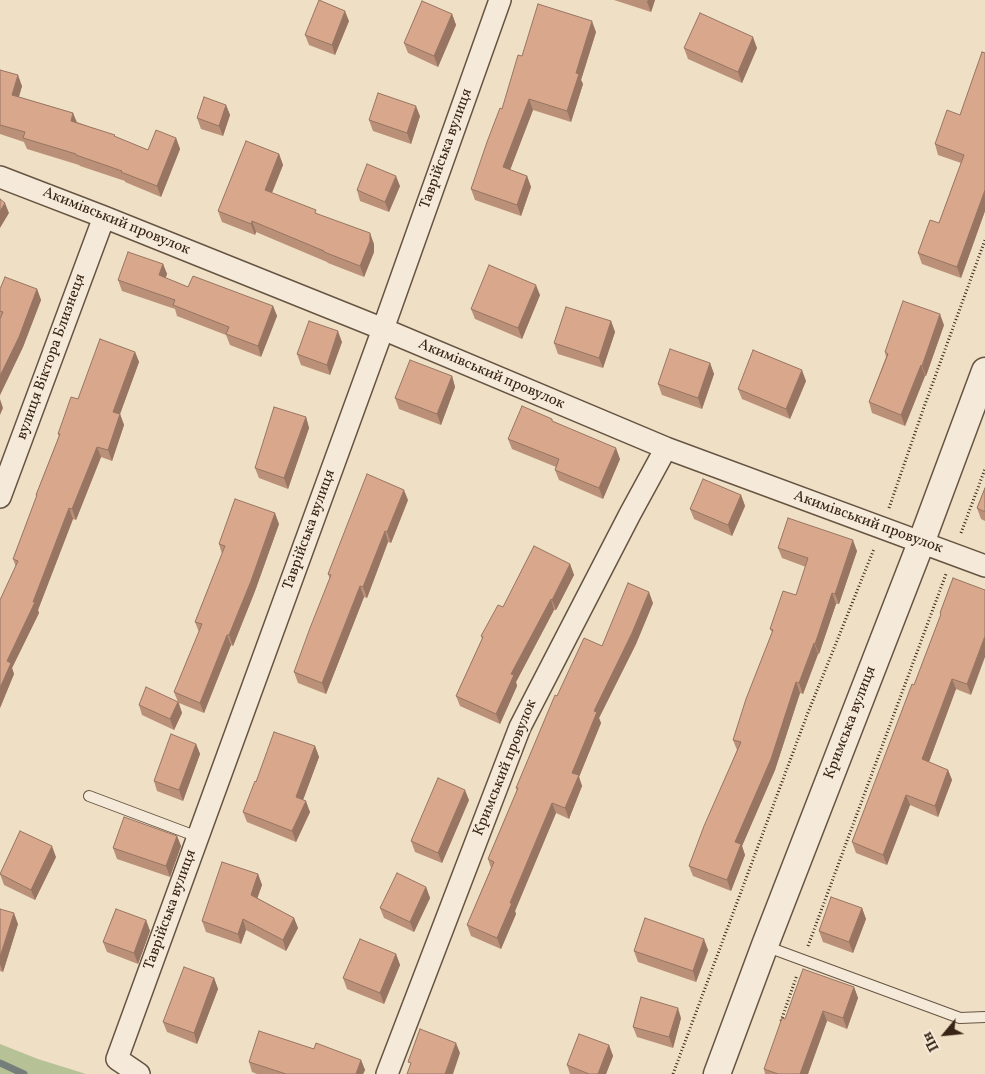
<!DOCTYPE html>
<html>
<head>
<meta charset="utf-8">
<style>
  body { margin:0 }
  #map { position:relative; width:985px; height:1074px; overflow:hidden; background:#efdfc5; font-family:Vollkorn,serif }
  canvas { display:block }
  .north { position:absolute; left:920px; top:1009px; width:50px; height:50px; -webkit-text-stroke:4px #f5ead9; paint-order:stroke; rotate:242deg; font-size:14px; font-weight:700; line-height:20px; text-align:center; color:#392516 }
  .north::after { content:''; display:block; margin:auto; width:18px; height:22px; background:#392516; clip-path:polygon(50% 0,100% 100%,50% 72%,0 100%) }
</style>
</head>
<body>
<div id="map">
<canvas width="985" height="1074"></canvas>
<div class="north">Пн</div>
</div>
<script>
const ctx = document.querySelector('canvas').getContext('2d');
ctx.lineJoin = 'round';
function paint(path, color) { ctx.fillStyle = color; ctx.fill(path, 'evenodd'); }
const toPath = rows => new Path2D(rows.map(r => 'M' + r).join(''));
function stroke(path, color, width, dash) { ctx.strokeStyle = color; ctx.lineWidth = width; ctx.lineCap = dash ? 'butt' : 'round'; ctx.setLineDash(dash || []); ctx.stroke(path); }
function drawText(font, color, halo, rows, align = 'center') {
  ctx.font = font + ' Vollkorn,serif'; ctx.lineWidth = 4; ctx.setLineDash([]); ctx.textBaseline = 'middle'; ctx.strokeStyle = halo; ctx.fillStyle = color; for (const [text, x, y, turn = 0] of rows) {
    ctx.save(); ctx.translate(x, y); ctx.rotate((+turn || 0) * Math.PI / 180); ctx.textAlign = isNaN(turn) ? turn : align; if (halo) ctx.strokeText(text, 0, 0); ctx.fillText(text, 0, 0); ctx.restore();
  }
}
const green = toPath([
  [0,1044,38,1059,86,1074,0,1074]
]);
const stream = toPath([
  [0,1063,24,1074]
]);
const path = toPath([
  [889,508,924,407,985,240],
  [961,533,985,469],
  [808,946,946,574],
  [781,1021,797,975],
  [673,1074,807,715,874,549]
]);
const service = toPath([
  [89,796,198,837],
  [765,946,960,1018,985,1017]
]);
const minor = toPath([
  [0,177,104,217,383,329,666,448,985,566],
  [0,497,104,217],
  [139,1074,117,1059,383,329,500,0],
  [387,1074,520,727,630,514,666,448]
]);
const tertiary = toPath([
  [717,1074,765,945,921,543,985,371]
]);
const wall = toPath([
  [614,0,655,0,651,12],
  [452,14,456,25,438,67,408,53,404,43],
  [349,21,335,55,309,45,305,35],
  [596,32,581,80,583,84,571,122,533,110,510,170,527,176,531,187,521,216,475,200,471,189,522,56],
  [684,48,757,48,742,83,688,59],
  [985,53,985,211,961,278,922,264,918,253,939,223,961,163,938,155,935,144,960,115],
  [0,70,22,86,19,97,73,113,77,122,148,150,176,138,180,149,161,197,125,182,125,181,80,166,79,165,27,149,24,142,0,134],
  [226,105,230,115,223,136,201,129,197,118],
  [420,116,411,144,373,131,369,120],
  [279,154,283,165,272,193,317,214,374,244,374,252,364,277,328,263,327,262,256,232,255,235,222,222,218,211],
  [400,186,389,212,360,201,357,190],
  [163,264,167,274,165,278,188,287,273,306,277,316,261,357,230,345,226,335,177,316,175,309,122,291,118,280],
  [0,289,37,289,41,300,23,347,0,395],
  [540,295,522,339,475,319,471,309],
  [611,321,615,332,603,368,558,354,554,343],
  [944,325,926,376,925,376,905,426,872,413,869,402,886,357,885,352],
  [342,342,330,375,301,365,297,354],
  [135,352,139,362,120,414,124,425,112,461,101,457,76,520,73,519,38,610,39,613,12,668,14,674,0,708,16,567,13,559,37,497,36,495,59,436,58,434,78,399],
  [710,363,714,374,702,409,662,395,658,384],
  [452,376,455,387,441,425,399,409,395,398],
  [806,381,790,419,742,399,738,389],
  [306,417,309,428,288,489,259,478,255,468],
  [553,422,620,459,603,499,559,480,555,470,556,467,512,449,508,439],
  [985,488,985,521,981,519,977,508],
  [741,495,745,506,732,536,694,519,690,509],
  [408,500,391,543,388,542,367,598,364,597,326,694,298,683,294,672,330,579,328,574],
  [279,524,255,591,233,646,231,645,204,713,179,703,182,713,174,730,142,715,139,705,178,702,174,692,199,632,195,622,222,554,219,544],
  [778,548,857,551,839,604,836,604,819,654,818,654,803,694,800,693,775,770,742,846,745,855,731,891,693,876,689,866,737,750,733,740,772,632,770,629,796,595,806,567,782,558],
  [570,564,574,575,556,610,554,610,516,682,517,686,500,724,460,706,456,696,482,639,481,636,503,607],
  [953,578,971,695,956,689,929,762,948,770,952,780,938,817,910,805,887,865,856,853,852,842,914,685,941,615,940,613],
  [653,603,636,644,599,718,601,723,579,777,582,786,569,819,556,813,515,911,516,914,501,949,471,936,467,925,491,868,488,859,517,790,516,788,557,696,602,646],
  [196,744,200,754,183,801,157,791,154,781],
  [315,746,319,757,303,800,310,812,296,842,247,822,243,812,256,782],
  [469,800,442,863,415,852,411,841],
  [177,836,181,846,170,877,117,859,113,848],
  [56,857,35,900,4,885,0,874],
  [258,874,262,885,257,898,294,918,298,928,286,951,246,930,241,944,206,932,202,921],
  [426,887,430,898,414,932,384,918,380,908],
  [862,908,866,919,853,953,823,942,819,931],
  [0,909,18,924,3,972,0,971],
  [146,920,150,931,138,964,107,952,103,942],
  [708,950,696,982,638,962,634,951],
  [396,954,400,965,384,1004,347,989,343,978],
  [214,978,218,989,197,1044,167,1032,163,1022],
  [854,987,858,998,847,1029,827,1021,808,1074,765,1074,764,1069,785,1019],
  [681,1018,673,1048,637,1037,633,1027],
  [609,1045,613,1056,606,1074,570,1074,567,1065],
  [314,1049,361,1060,365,1070,363,1074,257,1074,252,1072,249,1062]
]);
const shadedWall = toPath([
  [648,0,655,0,651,12,647,2],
  [345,11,349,21,335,55,332,45],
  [452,14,456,25,438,67,434,56],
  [592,21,596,32,581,80,583,84,571,122,567,111,576,73],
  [753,37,757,48,742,83,738,72],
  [18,75,22,86,16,106,12,95],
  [529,99,533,110,507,178,503,167],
  [226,105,230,115,223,136,219,126],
  [416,106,420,116,411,144,407,133],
  [73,113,77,124,71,121],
  [176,138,180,149,161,197,157,186],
  [279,154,283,165,269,200,265,190],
  [396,176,400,186,389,212,385,202],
  [527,176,531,187,521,216,517,205],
  [985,190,985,211,961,278,957,267],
  [5,203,9,213,0,228,0,211],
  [252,221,256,232,255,235,251,224],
  [370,233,374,244,374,252,364,277,360,266],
  [163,264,167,274,163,286,159,275],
  [536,285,540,295,522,339,518,328],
  [37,289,41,300,23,347,0,395,0,376],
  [273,306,277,316,261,357,258,346],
  [940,314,944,325,926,376,922,366],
  [611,321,615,332,603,368,599,358],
  [338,331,342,342,330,375,327,365],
  [135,352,139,362,120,414,124,425,112,461,108,450,113,412],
  [710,363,714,374,702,409,698,398],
  [921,365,925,376,905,426,901,415],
  [802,370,806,381,790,419,786,409],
  [452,376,455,387,441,425,437,414],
  [0,399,3,408,0,415],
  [306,417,309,428,288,489,284,478],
  [97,447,101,457,76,520,72,509],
  [616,448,620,459,603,499,599,488],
  [404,490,408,500,391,543,387,532],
  [741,495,745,506,732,536,728,525],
  [69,508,73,519,38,610,39,613,12,668,14,674,0,708,0,688,7,661,33,602],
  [275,513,279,524,255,591,233,646,229,635],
  [385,531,388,542,367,598,363,587],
  [853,540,857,551,839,604,835,594],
  [570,564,574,575,556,610,552,600],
  [360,586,364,597,326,694,322,683],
  [649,592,653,603,636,644,599,718,601,723,579,777,582,786,569,819,565,808,572,773,594,711],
  [832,593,836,604,819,654,815,644],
  [551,599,554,610,516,682,517,686,500,724,496,714,511,674],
  [227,635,231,645,204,713,200,703],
  [985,636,985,657,971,695,967,684],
  [814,643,818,654,803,694,799,683],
  [952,679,956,689,926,770,922,759],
  [796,682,800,693,775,770,742,846,745,855,731,891,727,880,735,842],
  [178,702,182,713,174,730,170,719],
  [196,744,200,754,183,801,179,790],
  [315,746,319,757,300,808,296,797],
  [948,770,952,780,938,817,935,806],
  [465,790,469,800,442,863,438,853],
  [906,795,910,805,887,865,883,855],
  [306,801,310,812,296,842,292,831],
  [552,803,556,813,515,911,516,914,501,949,497,938,510,903],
  [177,836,181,846,170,877,166,866],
  [52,846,56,857,35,900,31,890],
  [258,874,262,885,255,905,251,895],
  [426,887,430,898,414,932,410,922],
  [862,908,866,919,853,953,849,942],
  [14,913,18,924,3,972,0,964,0,957],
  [294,918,298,928,286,951,283,940],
  [243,919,246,930,241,944,238,934],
  [146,920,150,931,138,964,134,953],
  [704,939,708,950,696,982,693,971],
  [396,954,400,965,384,1004,380,993],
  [214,978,218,989,197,1044,194,1033],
  [854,987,858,998,847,1029,843,1018],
  [678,1008,681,1018,673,1048,669,1037],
  [823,1011,827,1021,808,1074,800,1074],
  [456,1043,460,1053,453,1074,445,1074],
  [609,1045,613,1056,606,1074,598,1074],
  [361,1060,365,1070,363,1074,356,1074]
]);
const building = toPath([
  [319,0,345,11,332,45,305,35,319,0],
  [422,1,452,14,434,56,404,43,422,1],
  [538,4,592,21,576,73,579,74,567,111,529,99,503,167,527,176,517,205,471,189,487,142,500,108,502,109,518,55,522,56,538,4],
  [700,13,753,37,738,72,684,48,700,13],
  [982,52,985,53,985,190,957,267,918,253,930,220,939,223,964,155,935,144,947,110,960,115,982,52],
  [0,70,18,75,12,95,73,113,71,121,115,135,114,136,148,150,156,130,176,138,157,186,121,172,122,171,76,155,76,154,23,138,25,132,0,125,0,70],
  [378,93,416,106,407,133,369,120,378,93],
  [204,97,226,105,219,126,197,118,204,97],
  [246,141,279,154,265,190,316,210,315,213,370,233,370,241,360,266,324,252,324,251,252,221,251,224,218,211,246,141],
  [367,164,396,176,385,202,357,190,367,164],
  [0,199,5,203,0,211,0,199],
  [128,252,163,264,159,275,188,287,193,276,273,306,258,346,226,334,229,327,173,305,175,300,118,280,128,252],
  [489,265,536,285,518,328,471,309,489,265],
  [5,277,37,289,19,337,0,376,0,319,3,312,0,311,0,289,5,277],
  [903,301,940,314,922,366,921,365,901,415,869,402,888,354,885,352,903,301],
  [566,307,611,321,599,358,554,343,566,307],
  [309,321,338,331,327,365,297,354,309,321],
  [100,339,135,352,113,412,120,414,108,450,97,447,72,509,69,508,33,602,35,602,7,661,11,663,0,688,0,600,18,561,13,559,37,495,36,495,60,434,58,434,71,397,78,399,100,339],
  [670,349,710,363,698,398,658,384,670,349],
  [753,350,802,370,786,409,738,389,753,350],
  [410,360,452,376,437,414,395,398,410,360],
  [522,406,552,419,552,421,616,448,599,488,555,470,559,459,508,439,522,406],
  [274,407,306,417,284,478,255,468,274,407],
  [367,474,404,490,387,532,385,531,363,587,360,586,322,683,294,672,310,628,331,575,328,574,367,474],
  [703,479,741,495,728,525,690,509,703,479],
  [985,488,985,512,977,508,985,488],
  [235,499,275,513,251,581,229,635,227,635,200,703,174,692,202,624,195,622,225,546,219,544,235,499],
  [788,518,853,540,835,594,832,593,815,644,814,643,799,683,796,682,771,759,735,842,741,844,727,880,689,866,704,826,741,742,733,740,746,699,773,630,770,629,783,591,796,595,808,558,778,548,788,518],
  [534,546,570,564,552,600,551,599,511,674,514,675,496,714,456,696,483,637,481,636,498,605,503,607,534,546],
  [953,578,985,590,985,636,967,684,952,679,922,759,948,770,935,806,906,795,883,855,852,842,912,684,914,685,941,614,940,613,953,578],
  [628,583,649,592,632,633,594,711,597,712,572,773,579,775,565,808,552,803,510,903,512,903,497,938,467,925,494,862,488,859,518,788,516,788,555,695,557,696,584,638,602,646,628,583],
  [146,687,178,702,170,719,139,705,146,687],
  [274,732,315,746,296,797,306,801,292,831,243,812,255,781,256,782,274,732],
  [171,734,196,744,179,790,154,781,171,734],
  [438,778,465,790,438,853,411,841,438,778],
  [124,817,177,836,166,866,113,848,124,817],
  [20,831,52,846,31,890,0,874,20,831],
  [222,862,258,874,251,895,294,918,283,940,243,919,238,934,202,921,222,862],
  [397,873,426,887,410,922,380,908,397,873],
  [831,897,862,908,849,942,819,931,831,897],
  [0,909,14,913,0,957,0,909],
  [116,909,146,920,134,953,103,942,116,909],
  [645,918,704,939,693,971,634,951,645,918],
  [360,939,396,954,380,993,343,978,360,939],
  [184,967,214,978,194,1033,163,1022,184,967],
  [803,969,854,987,843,1018,823,1011,800,1074,778,1074,764,1069,782,1018,785,1019,803,969],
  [641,997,678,1008,669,1037,633,1027,641,997],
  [420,1029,456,1043,445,1074,407,1074,411,1063,408,1062,420,1029],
  [259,1031,314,1049,316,1043,361,1060,356,1074,286,1074,249,1062,259,1031],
  [579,1034,609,1045,598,1074,589,1074,567,1065,579,1034]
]);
const streetNames = [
  ["Таврійська вулиця",447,149,-70],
  ["Акимівський провулок",116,222,22],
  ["вулиця Віктора Близнеця",52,357,-70],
  ["Акимівський провулок",491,375,23],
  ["Акимівський провулок",868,523,20],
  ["Таврійська вулиця",310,530,-70],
  ["Кримська вулиця",851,723,-69],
  ["Кримський провулок",506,768,-68],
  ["Таврійська вулиця",171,910,-70]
];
paint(green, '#b6c296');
stroke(stream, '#767e7b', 7);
stroke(service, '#665442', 12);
stroke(minor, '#665442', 24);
stroke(tertiary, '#665442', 29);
stroke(path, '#392516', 3, [1, 2.5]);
stroke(service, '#f5ead9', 10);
stroke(minor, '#f5ead9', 21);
stroke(tertiary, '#f5ead9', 26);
paint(wall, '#ba9078');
paint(shadedWall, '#977562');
paint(building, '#d8a78c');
stroke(building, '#977562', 1);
drawText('15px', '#392516', '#f5ead9', streetNames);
</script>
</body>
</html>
